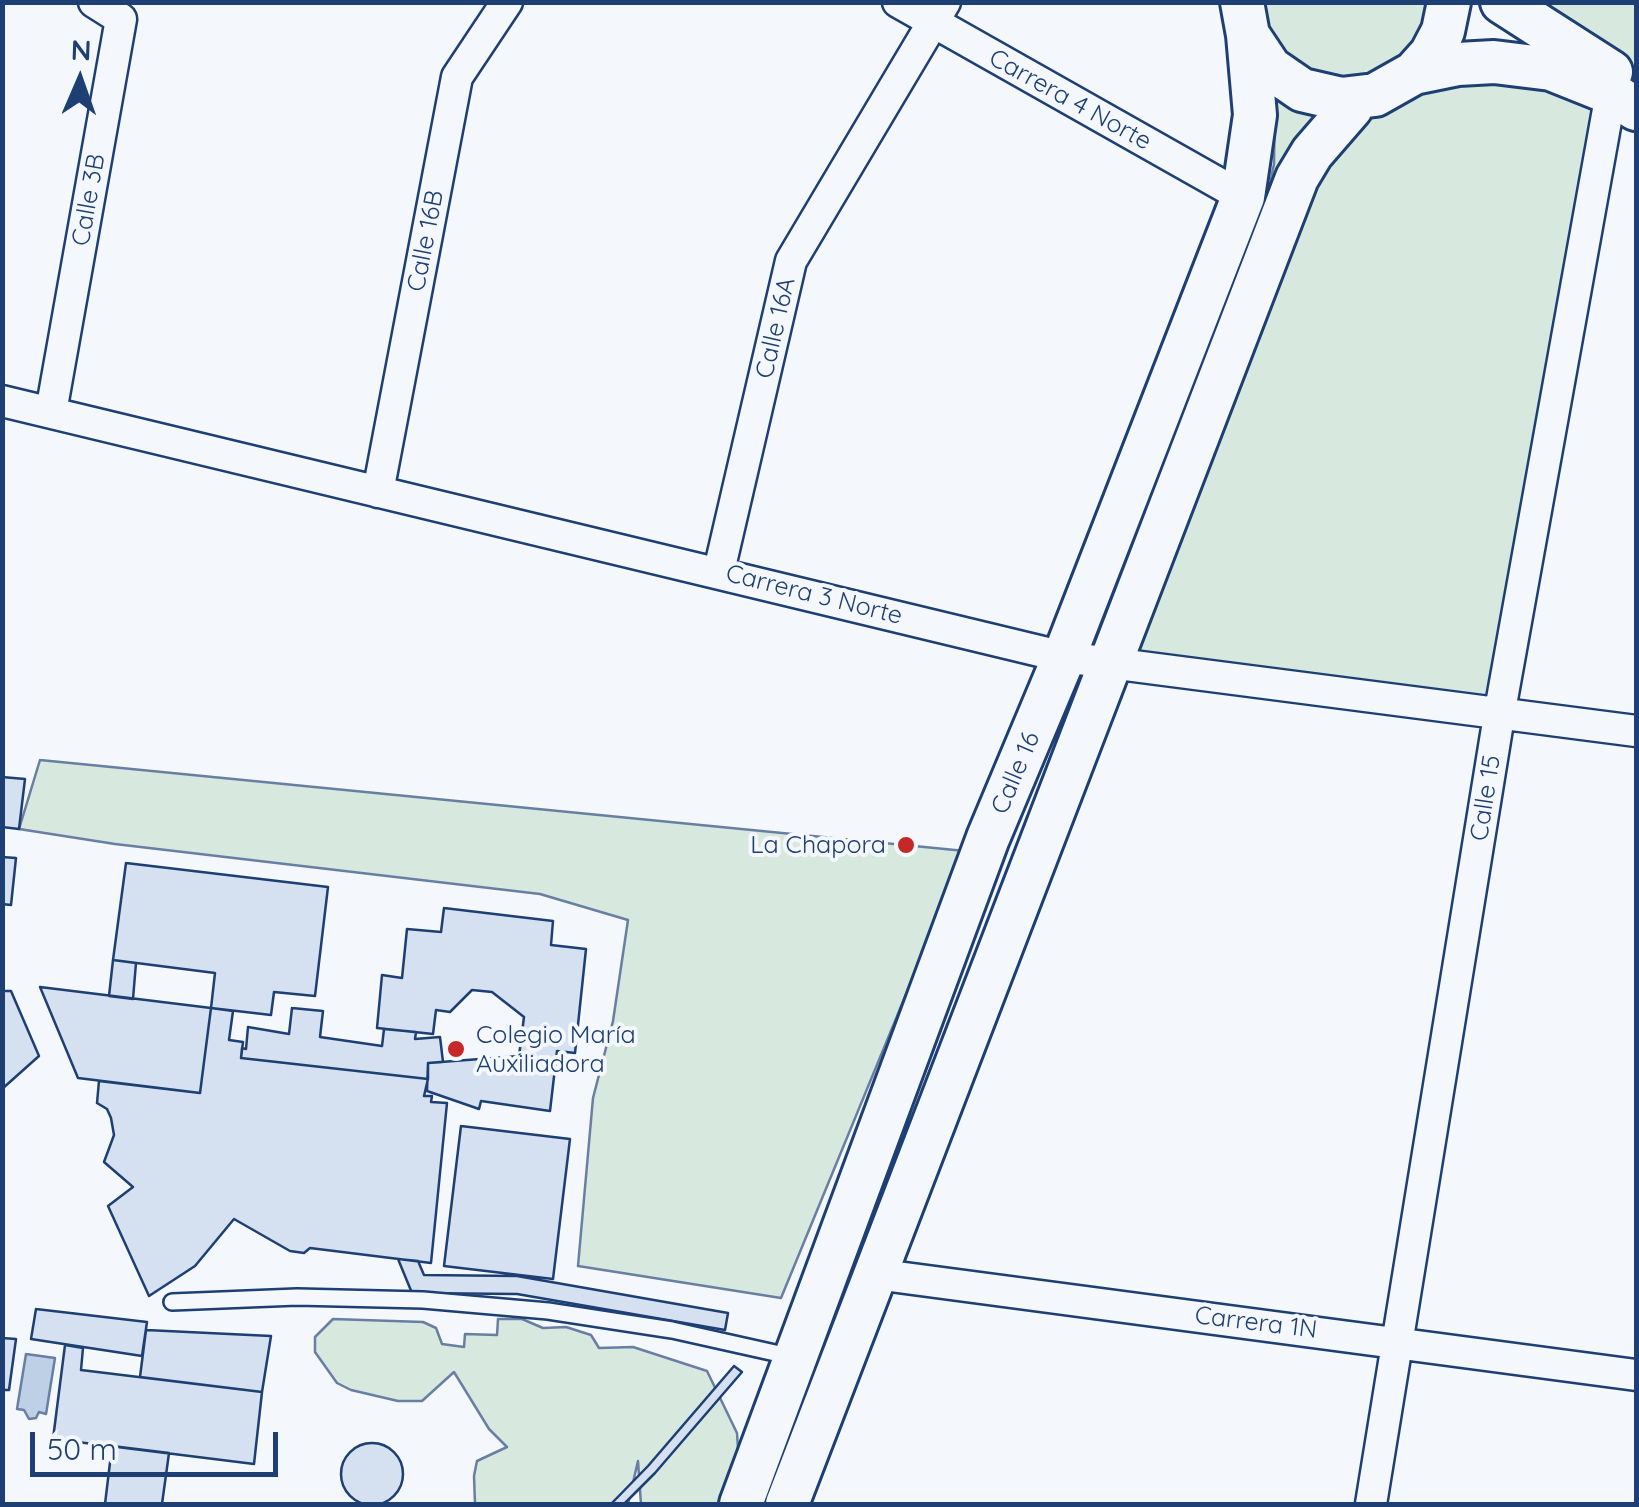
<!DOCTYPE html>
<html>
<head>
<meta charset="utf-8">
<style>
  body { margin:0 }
  #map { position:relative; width:1639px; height:1507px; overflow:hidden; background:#f4f7fb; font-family:Quicksand,sans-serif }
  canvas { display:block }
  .frame { position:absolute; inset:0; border:5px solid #1d3f73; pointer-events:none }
  .north { position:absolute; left:30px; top:30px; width:100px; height:100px; -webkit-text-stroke:8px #f4f7fb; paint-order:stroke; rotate:2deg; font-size:28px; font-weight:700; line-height:40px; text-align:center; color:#1d3f73 }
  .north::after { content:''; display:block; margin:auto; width:35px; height:45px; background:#1d3f73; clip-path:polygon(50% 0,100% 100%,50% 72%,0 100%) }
  .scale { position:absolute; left:30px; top:1432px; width:248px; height:45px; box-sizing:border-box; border:5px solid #1d3f73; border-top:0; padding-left:12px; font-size:30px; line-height:35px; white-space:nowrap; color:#1d3f73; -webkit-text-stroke:8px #f4f7fb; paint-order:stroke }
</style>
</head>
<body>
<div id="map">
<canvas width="1639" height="1507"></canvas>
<div class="frame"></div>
<div class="north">N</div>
<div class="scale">50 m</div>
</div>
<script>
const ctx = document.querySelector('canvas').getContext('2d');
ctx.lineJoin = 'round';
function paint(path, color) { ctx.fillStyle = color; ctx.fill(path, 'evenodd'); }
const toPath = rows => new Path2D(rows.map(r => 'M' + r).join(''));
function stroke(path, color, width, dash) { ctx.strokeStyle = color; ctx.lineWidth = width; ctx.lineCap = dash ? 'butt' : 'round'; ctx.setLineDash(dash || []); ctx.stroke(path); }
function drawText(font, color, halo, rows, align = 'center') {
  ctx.font = font + ' Quicksand,sans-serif'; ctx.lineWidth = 8; ctx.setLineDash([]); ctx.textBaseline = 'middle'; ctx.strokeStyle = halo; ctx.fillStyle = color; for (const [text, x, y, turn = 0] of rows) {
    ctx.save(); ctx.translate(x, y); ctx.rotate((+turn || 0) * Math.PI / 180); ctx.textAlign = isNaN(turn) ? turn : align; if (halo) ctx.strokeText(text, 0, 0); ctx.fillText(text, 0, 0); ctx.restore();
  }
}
const green = toPath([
  [1242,3,1449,3,1431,54,1611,93,1499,716,1109,664,1312,153,1321,97,1242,3],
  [1532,3,1636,3,1636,85,1632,82,1532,3],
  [1275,92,1329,111,1100,640,1094,637,1265,209,1274,164,1275,92],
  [40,760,965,851,781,1298,578,1266,593,1098,613,1021,628,920,540,894,115,844,19,829,40,760],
  [333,1319,423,1322,436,1328,442,1344,464,1347,465,1334,497,1335,498,1319,522,1319,543,1328,566,1327,591,1335,599,1348,633,1347,707,1371,737,1433,740,1480,717,1504,641,1504,638,1461,628,1504,475,1504,474,1476,477,1461,507,1447,489,1429,454,1372,422,1401,398,1401,351,1390,337,1383,315,1352,315,1337,333,1319]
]);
const water = toPath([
  [26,1354,55,1358,46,1414,39,1412,36,1418,29,1419,24,1410,17,1409,26,1354]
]);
const building = toPath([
  [2,777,25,779,19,829,2,827,2,777],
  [2,857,16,858,11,905,2,904,2,857],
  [126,863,328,887,315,996,274,992,271,1015,211,1008,215,973,113,960,126,863],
  [444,908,553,921,551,945,586,949,575,1053,557,1051,550,1111,481,1101,479,1109,427,1091,428,1063,519,1056,524,1017,492,992,472,990,450,1012,436,1010,433,1034,377,1028,382,975,402,978,407,929,441,932,444,908],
  [113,960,136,963,133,999,109,996,113,960],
  [40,987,211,1008,200,1093,78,1078,40,987],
  [2,991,11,991,39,1056,2,1089,2,991],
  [211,1008,233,1011,229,1040,243,1042,241,1058,428,1079,424,1096,432,1096,431,1102,447,1103,431,1263,310,1248,304,1253,290,1251,234,1219,195,1266,149,1296,108,1206,133,1187,104,1162,114,1135,111,1118,107,1109,97,1103,99,1081,200,1093,211,1008],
  [292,1008,323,1011,320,1037,382,1046,384,1029,416,1032,415,1039,440,1037,443,1062,428,1063,428,1079,241,1058,242,1048,246,1049,248,1027,289,1034,292,1008],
  [461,1126,570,1139,553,1279,444,1266,461,1126],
  [398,1259,418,1261,424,1275,517,1276,728,1313,725,1330,517,1294,412,1293,398,1259],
  [36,1309,147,1322,142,1356,31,1339,36,1309],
  [146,1330,271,1336,262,1392,140,1377,146,1330],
  [2,1338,16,1339,9,1390,2,1390,2,1338],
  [65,1345,83,1348,81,1370,262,1392,254,1464,53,1439,65,1345],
  [734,1366,742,1372,655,1473,624,1504,611,1504,648,1466,734,1366],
  '341 1474a31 31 0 1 1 62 0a31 31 0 1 1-62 0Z',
  [112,1446,169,1453,162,1504,105,1504,112,1446]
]);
const service = toPath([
  [172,1302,297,1297,423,1300,548,1311,672,1330,793,1357]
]);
const minor = toPath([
  [898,2,1243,197],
  [2,401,1064,657,1636,731],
  [51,412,121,19,94,2],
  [378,492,457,77,507,2],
  [719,571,791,261,945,2],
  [875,1274,1636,1375],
  [1371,1504,1499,716,1611,93]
]);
const secondary = toPath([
  [1242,2,1248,35,1270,68,1302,90,1341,99,1375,95,1414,73,1431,54,1443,31,1449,2],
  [1502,2,1611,72],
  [1414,73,1458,64,1494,62,1551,69,1611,93,1636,109],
  [741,1504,988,838,1064,657,1243,197,1255,115,1248,35],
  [787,1504,1297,178,1312,153,1351,108]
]);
const markers = [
  [906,845,10,"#c62828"],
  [456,1049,10,"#c62828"]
];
const streetNames = [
  ["Carrera 4 Norte",1070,100,29],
  ["Calle 3B",89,200,-80],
  ["Calle 16B",426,241,-79],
  ["Calle 16A",776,328,-77],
  ["Carrera 3 Norte",814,595,14],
  ["Calle 16",1016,773,-67],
  ["Calle 15",1486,798,-81],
  ["Carrera 1N",1256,1323,7]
];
const poiNames = [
  ["La Chapora",886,845],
  ["Colegio María",476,1035,"left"],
  ["Auxiliadora",476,1064,"left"]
];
paint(green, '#d7e8df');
stroke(green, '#687fa3', 2.5);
paint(water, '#bed0e5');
stroke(water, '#687fa3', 2.5);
paint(building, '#d5e0f0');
stroke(building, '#1d3f73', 2.5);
stroke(service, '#1d3f73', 20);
stroke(minor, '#1d3f73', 35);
stroke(secondary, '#1d3f73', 48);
stroke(service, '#f4f7fb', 15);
stroke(minor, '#f4f7fb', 30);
stroke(secondary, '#f4f7fb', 42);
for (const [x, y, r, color] of markers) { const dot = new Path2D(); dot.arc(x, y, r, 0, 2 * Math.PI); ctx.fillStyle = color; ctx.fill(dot); stroke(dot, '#f4f7fb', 4); }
drawText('25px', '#1d3f73', '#f4f7fb', streetNames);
drawText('25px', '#1d3f73', '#f4f7fb', poiNames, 'right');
</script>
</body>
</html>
